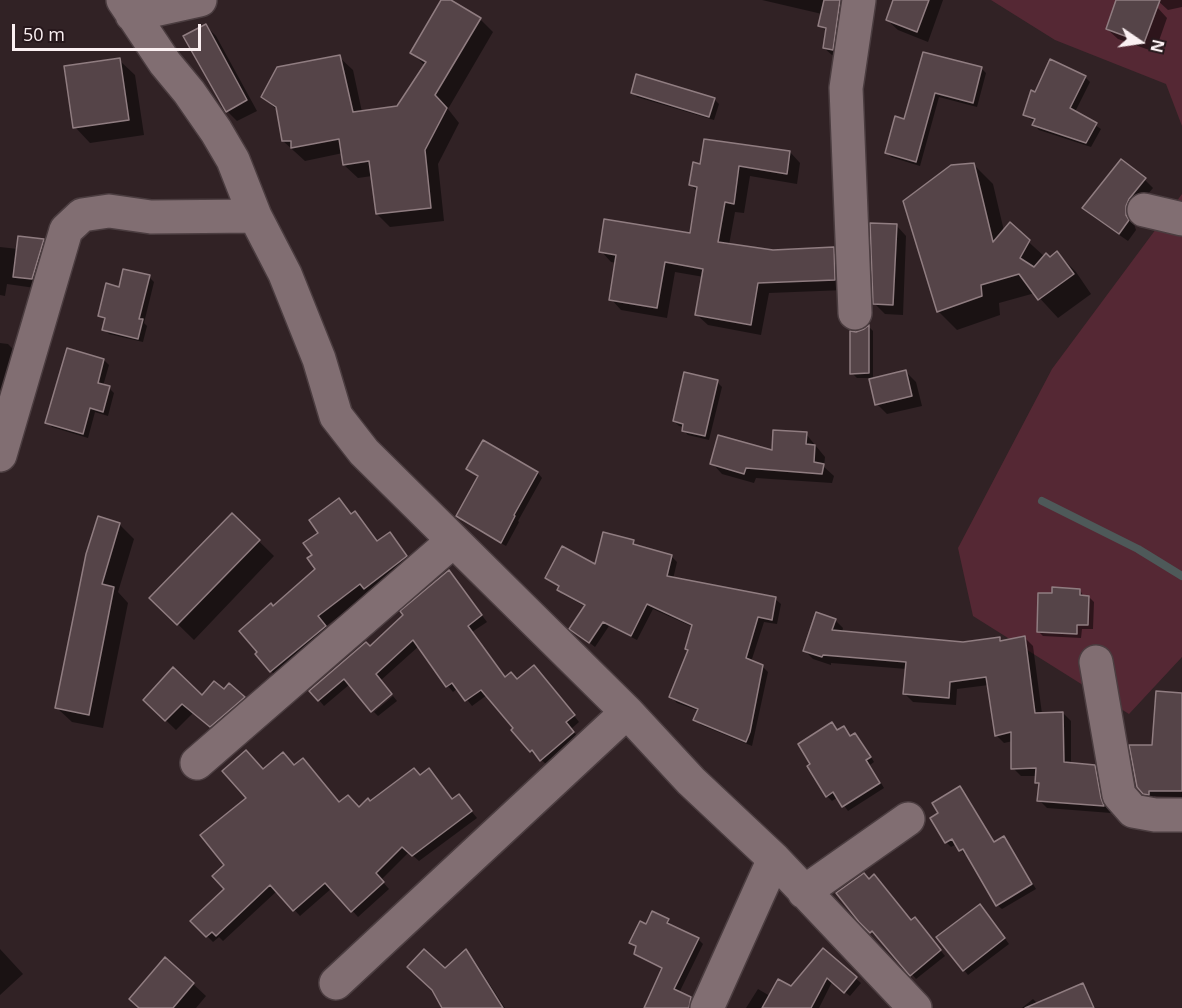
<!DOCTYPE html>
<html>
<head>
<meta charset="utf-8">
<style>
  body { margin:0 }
  #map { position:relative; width:1182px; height:1008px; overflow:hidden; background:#312225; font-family:"Open Sans",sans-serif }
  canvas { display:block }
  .north { position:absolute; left:1110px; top:12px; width:60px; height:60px; -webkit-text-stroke:4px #27181c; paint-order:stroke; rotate:103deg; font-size:16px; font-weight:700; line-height:24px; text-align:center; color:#fbf0f2 }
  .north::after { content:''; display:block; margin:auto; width:21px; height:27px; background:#fbf0f2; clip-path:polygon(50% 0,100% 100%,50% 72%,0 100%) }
  .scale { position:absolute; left:12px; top:24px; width:189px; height:27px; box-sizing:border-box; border:3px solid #fbf0f2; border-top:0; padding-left:8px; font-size:18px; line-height:21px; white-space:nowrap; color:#fbf0f2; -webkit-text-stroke:4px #27181c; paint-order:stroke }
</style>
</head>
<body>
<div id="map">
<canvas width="1182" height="1008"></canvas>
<div class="north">N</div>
<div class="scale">50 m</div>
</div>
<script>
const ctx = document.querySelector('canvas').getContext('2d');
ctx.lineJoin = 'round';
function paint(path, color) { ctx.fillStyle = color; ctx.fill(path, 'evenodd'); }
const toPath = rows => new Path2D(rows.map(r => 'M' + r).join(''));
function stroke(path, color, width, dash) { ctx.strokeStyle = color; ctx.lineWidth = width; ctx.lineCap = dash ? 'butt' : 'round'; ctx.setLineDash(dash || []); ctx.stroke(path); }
const green = toPath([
  [991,0,1182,0,1182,126,1166,84,1055,40],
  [1182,194,1182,657,1129,714,973,616,958,548,1052,369]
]);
const shadow = toPath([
  [442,0,448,0,480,19,493,32,448,109,459,123,438,164,444,221,390,227,377,214,372,176,358,178,344,165,343,153,305,161,283,141,278,111,263,97,339,57,353,70,362,112,398,107,425,66,412,52],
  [762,0,850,0,840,57,832,55,824,48,827,32,820,25,822,14],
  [895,0,943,0,928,42,898,30,887,20],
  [1118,0,1136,0,1157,7,1167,18,1155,52,1118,39,1107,29],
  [1157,0,1182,0,1182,7,1168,10],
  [206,26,216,36,257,111,237,121,227,111],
  [924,53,981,68,986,73,977,107,939,97,920,166,891,157,887,153,905,121],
  [119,60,135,75,144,135,90,143,75,127],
  [1085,77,1090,82,1075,112,1101,129,1091,147,1039,130,1034,125,1035,122,1024,115,1036,94],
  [632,92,714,99,719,104,714,120,637,97],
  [790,152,800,163,797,184,750,176,744,213,735,212,729,245,773,251,833,249,844,259,845,290,769,293,761,335,708,325,697,315,704,277,675,272,667,318,621,310,611,299,617,263,611,262,601,251,691,234,698,192,691,185,702,166],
  [974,165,993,184,1004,231,1010,225,1045,257,1050,259,1057,253,1076,272,1091,294,1058,318,1035,293,999,303,1000,315,957,330,938,311],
  [1145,180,1153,188,1137,207,1133,215,1134,224,1136,230,1128,241,1092,216,1084,208],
  [896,225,906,236,903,315,885,314,875,304],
  [43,241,53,251,42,289,7,284,5,296,0,295,0,247,18,249],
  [149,277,154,282,144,323,147,326,143,342,109,334,104,329,106,321,99,315,120,288],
  [869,327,873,331,873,378,857,378,852,373],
  [0,343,8,344,15,351,0,417],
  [104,360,109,365,103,386,109,388,114,393,108,416,95,412,88,438,52,427,47,422],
  [906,372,916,382,922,406,887,414,877,404],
  [717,382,722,387,709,440,688,435,683,430,684,427,679,426,674,421],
  [806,434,825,457,824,467,834,476,832,483,756,478,754,483,722,474,712,463,773,452],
  [483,442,538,473,542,478,518,521,519,522,506,546,462,521,458,516,479,477,468,468],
  [339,500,352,515,355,513,364,522,379,542,390,534,415,566,370,593,326,626,334,636,280,681,257,655,274,608,317,569,314,556,320,533],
  [232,515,274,556,194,640,151,598],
  [99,518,120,525,134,539,118,592,128,603,103,728,72,722,57,708],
  [633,542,639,547,671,556,677,562,673,579,775,599,781,604,777,624,764,622,751,662,762,666,768,672,752,746,701,725,695,719,699,711,677,703,671,697,689,652,686,649,693,627,653,609,637,640,609,626,595,647,571,628,586,607,564,595,558,590,560,588,547,578,596,566],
  [449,572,487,622,472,632,506,678,518,681,540,672,579,722,571,729,579,738,547,765,531,751,487,695,472,706,458,688,453,692,448,686,419,646,380,681,350,684,324,706,319,700],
  [1080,590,1084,597,1089,597,1094,602,1093,629,1082,629,1081,638,1043,636,1038,631,1053,595],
  [835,620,843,628,842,632,963,643,999,638,1003,642,1025,638,1033,646,1042,714,1063,713,1071,721,1071,764,1094,766,1102,774,1111,813,1047,808,1039,800,1040,786,1036,782,1037,776,1021,776,1013,768,1013,741,1004,743,996,735,989,685,957,689,956,705,913,702,905,694,907,669,831,663,831,665,813,659,805,651],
  [224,691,244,698,254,708,221,737,193,713,176,730,145,700,202,697],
  [1182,695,1182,797,1154,796,1154,800,1150,799,1144,793,1153,746],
  [393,696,397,701,378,716,374,712],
  [832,724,838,731,844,728,851,737,855,735,860,739,874,762,870,765,884,788,848,811,838,797,832,801,827,796],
  [295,767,340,804,359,809,429,770,453,800,459,796,477,818,419,861,409,852,381,880,389,889,358,917,332,888,300,916,277,891,223,941,219,937,213,942,192,921,226,889,226,866,248,798,263,771],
  [960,788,995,843,1003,838,1008,843,1036,889,1002,909,997,905,968,854,965,855,957,844,951,847,947,843,932,818,940,813],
  [870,880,911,922,919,924,945,956,916,979,878,935,876,937,861,921],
  [984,910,1009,944,968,975,964,970],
  [668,920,672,927,698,939,703,944,679,993,693,1002,690,1008,645,1008,663,969,640,958,635,953,637,948,631,942,646,926],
  [0,949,23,974,0,995],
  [823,950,861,983,850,996,832,982,819,1008,746,1008,758,989,770,996,791,988],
  [466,951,474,960,505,1008,444,1008,445,970],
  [193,984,206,996,196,1008,140,1008],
  [1082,985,1087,990,1095,1008,1022,1008,1033,999,1038,1004]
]);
const stream = toPath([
  [1042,501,1138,549,1182,576]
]);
const building = toPath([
  [441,0,451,0,481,18,435,95,447,108,425,150,431,208,376,214,369,161,343,165,339,139,291,148,291,141,282,141,276,107,261,97,277,67,340,55,353,112,397,106,426,62,410,53,441,0],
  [824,0,840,0,833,50,823,48,826,28,818,26,824,0],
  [893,0,929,0,917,32,886,20,893,0],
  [1116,0,1160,0,1144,43,1106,29,1116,0],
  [206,24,247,100,226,112,183,36,206,24],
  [923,52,982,67,973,103,935,93,916,162,885,153,895,116,904,119,923,52],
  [120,58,129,120,73,128,64,66,120,58],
  [1050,59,1086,76,1070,108,1097,123,1086,143,1032,125,1035,119,1023,115,1031,90,1035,92,1050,59],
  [636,74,715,98,709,117,631,93,636,74],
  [704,139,790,151,787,174,739,166,734,204,725,202,718,242,773,250,834,247,835,280,758,283,751,325,695,315,703,269,665,262,657,308,609,300,616,255,599,252,604,219,690,233,697,187,689,185,693,162,700,164,704,139],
  [1121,159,1146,178,1129,199,1126,206,1126,215,1129,220,1119,234,1082,208,1121,159],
  [974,163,993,242,1010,222,1030,240,1020,258,1034,267,1046,253,1050,257,1057,251,1074,274,1038,300,1019,274,981,285,982,296,937,312,903,201,951,165,974,163],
  [870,223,897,224,893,305,873,304,870,223],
  [18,236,44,239,32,279,13,277,18,236],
  [123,269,150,275,139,319,143,319,138,339,102,330,105,318,98,316,106,283,119,287,123,269],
  [869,325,869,373,850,374,850,331,856,332,864,329,869,325],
  [67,348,104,359,98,383,110,386,103,412,90,408,83,434,45,423,67,348],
  [906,370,912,396,875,405,869,379,906,370],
  [684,372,718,380,705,436,682,431,683,424,673,421,684,372],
  [773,430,807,432,806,444,815,445,814,462,824,464,822,474,746,468,744,474,710,464,718,435,772,450,773,430],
  [483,440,538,472,514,515,515,516,501,543,456,516,478,476,466,469,483,440],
  [339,498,351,514,355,511,377,541,390,532,407,556,364,589,360,584,318,616,326,626,270,672,255,654,257,652,239,631,271,603,273,606,315,569,307,558,312,555,303,543,318,533,309,520,339,498],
  [232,513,260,540,177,625,149,598,232,513],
  [98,516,120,523,102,584,114,587,89,715,55,708,86,554,98,516],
  [603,532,634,540,633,544,672,555,667,576,776,597,772,620,758,617,746,658,763,665,750,732,746,742,693,720,698,709,669,697,688,650,685,649,692,625,647,604,631,636,603,622,589,643,569,629,585,605,557,590,559,586,545,578,562,546,595,564,603,532],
  [449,570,482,615,468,626,505,677,511,672,517,679,534,665,575,715,566,722,574,732,540,761,532,750,530,752,511,730,513,728,481,690,465,701,452,683,446,687,413,640,376,674,392,694,371,712,344,679,318,701,309,691,366,642,370,646,403,615,400,611,449,570],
  [1052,587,1080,589,1080,595,1089,596,1088,625,1077,625,1077,634,1037,632,1038,593,1052,593,1052,587],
  [816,612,836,619,832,630,963,642,1000,637,1000,641,1025,636,1035,713,1063,712,1064,762,1095,765,1101,798,1104,806,1037,801,1039,783,1035,783,1036,768,1011,769,1011,732,995,736,986,677,950,682,949,698,903,694,906,662,823,655,822,657,803,651,816,612],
  [173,667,202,695,214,681,224,689,229,683,245,697,210,727,182,704,165,721,143,700,173,667],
  [1156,691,1182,693,1182,791,1149,791,1149,795,1143,794,1137,787,1129,745,1152,745,1156,691],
  [832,722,837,730,844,726,850,736,855,733,871,757,866,760,880,783,842,807,833,792,826,797,807,766,810,764,798,744,832,722],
  [246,750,263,769,283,752,294,765,303,758,339,802,348,795,359,807,368,798,370,801,414,768,420,775,429,768,452,799,459,794,472,811,412,856,402,847,376,873,384,882,351,912,325,883,293,911,270,885,216,936,212,932,206,937,190,921,224,889,212,876,224,865,200,835,246,798,222,771,246,750],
  [960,786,994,842,1004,836,1032,884,996,906,963,849,959,851,952,839,945,843,930,818,938,813,932,803,960,786],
  [864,873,869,879,874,874,911,920,915,917,941,950,910,976,872,931,870,933,859,922,836,893,864,873],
  [980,904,1005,938,963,971,936,937,980,904],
  [652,911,669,919,667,923,699,938,674,989,691,997,689,1008,644,1008,662,968,634,954,636,946,629,943,640,921,646,924,652,911],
  [823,948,857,977,844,993,827,978,811,1008,762,1008,778,979,791,986,823,948],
  [424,949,445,968,466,949,503,1008,442,1008,432,990,407,967,424,949],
  [165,957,194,983,173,1008,139,1008,129,999,165,957],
  [1083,983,1094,1008,1025,1008,1083,983]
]);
const minor = toPath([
  [123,0,165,63,189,92,216,131,233,160,255,216,285,274,319,359,336,416,364,452,627,712,691,781,774,859,915,1008],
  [132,15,200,0],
  [1144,210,1182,219],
  [855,313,846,88,859,0],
  [0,455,66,230,82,215,109,211,151,217,255,216],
  [1096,662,1119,795,1133,811,1155,815,1182,815],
  [197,763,453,541],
  [804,892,908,819],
  [336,983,627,712],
  [707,1008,774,859]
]);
paint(green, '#552834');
paint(shadow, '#0007');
stroke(stream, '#4e5959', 8);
paint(building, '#554448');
stroke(building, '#907d81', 1.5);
stroke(minor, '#4b3d40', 36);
stroke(minor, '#816e72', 33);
</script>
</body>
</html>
